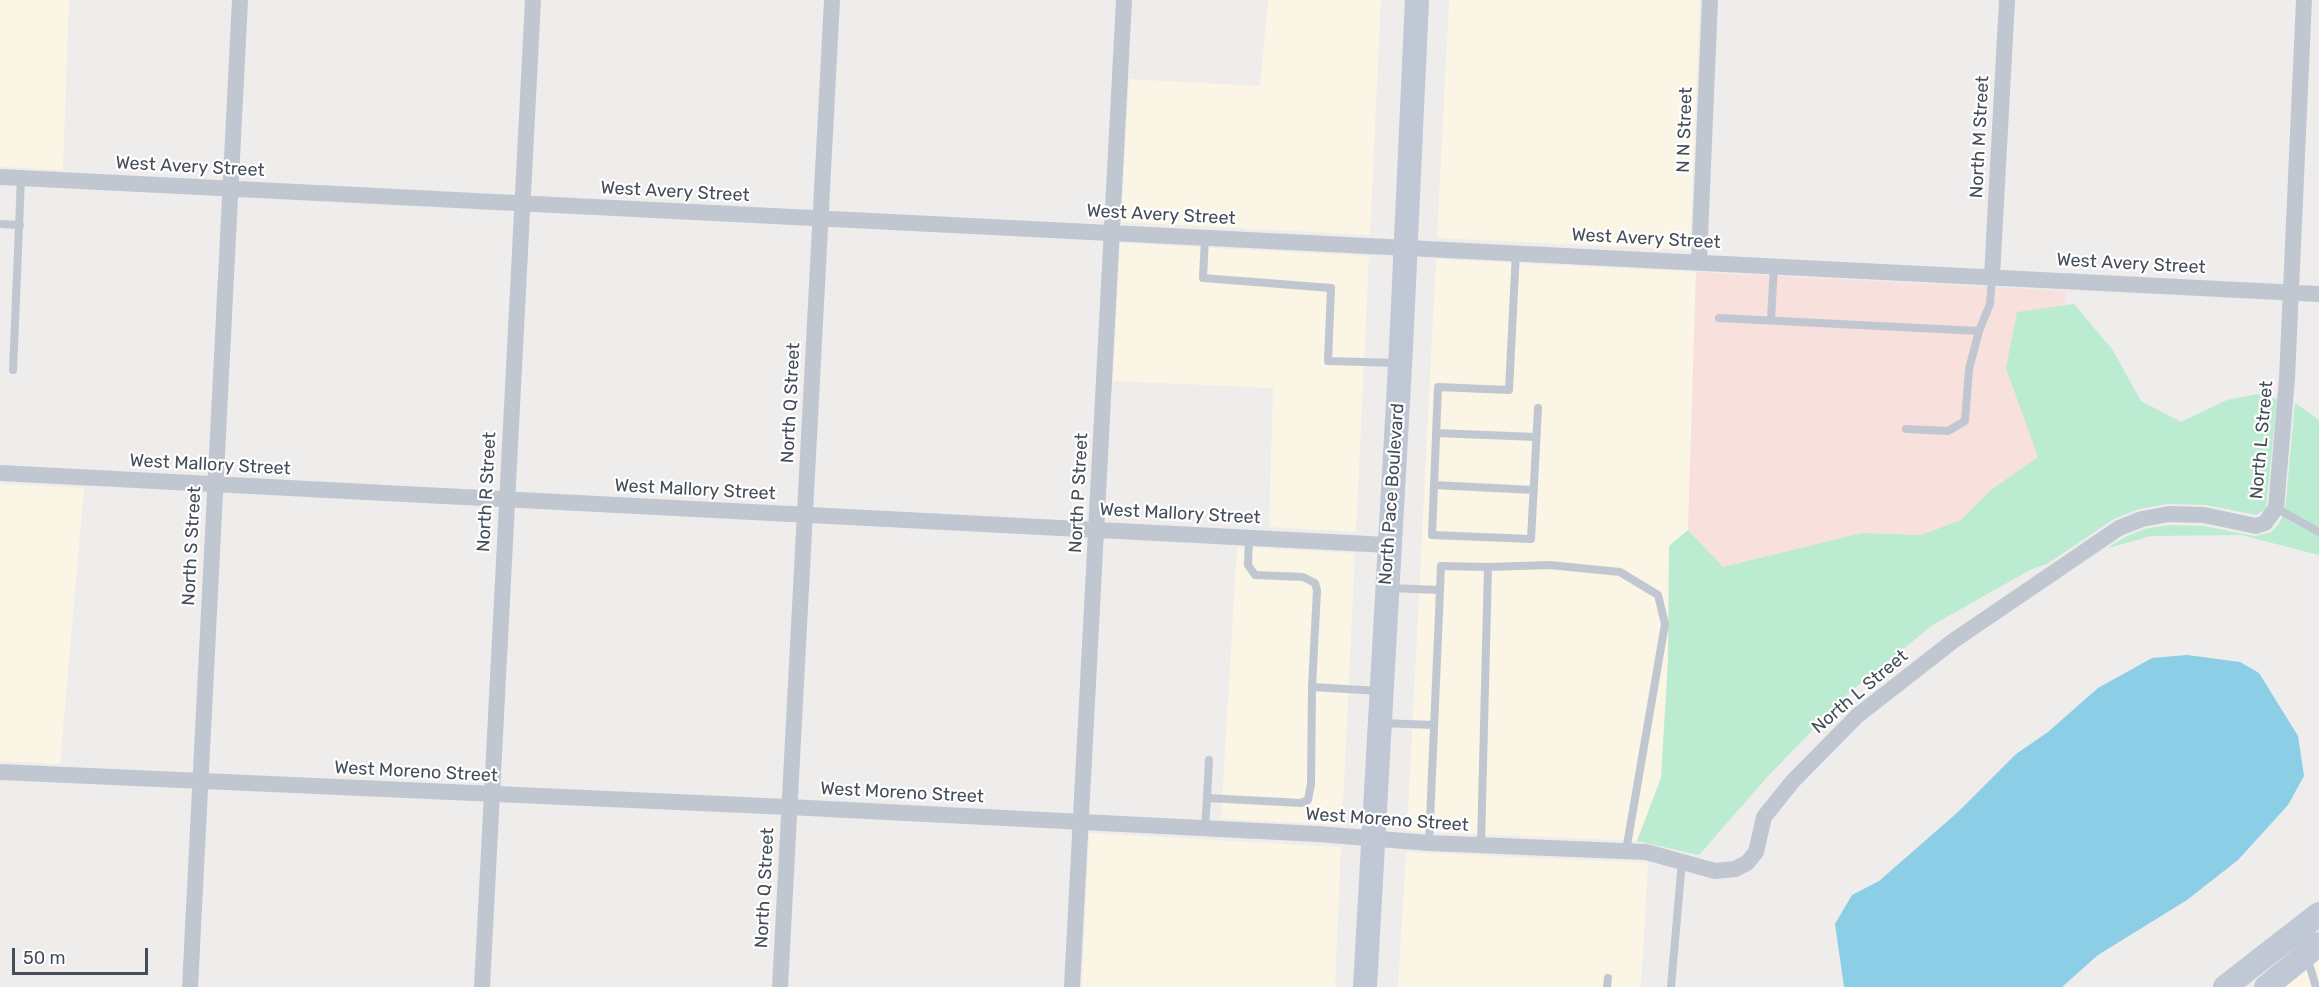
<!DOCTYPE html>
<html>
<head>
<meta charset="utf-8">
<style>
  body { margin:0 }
  #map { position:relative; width:2319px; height:987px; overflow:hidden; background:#efecec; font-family:Rubik,sans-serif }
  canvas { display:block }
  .scale { position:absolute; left:12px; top:948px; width:136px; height:27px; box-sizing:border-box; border:3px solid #454e58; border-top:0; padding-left:8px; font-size:18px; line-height:21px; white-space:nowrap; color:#454e58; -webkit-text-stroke:4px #fff; paint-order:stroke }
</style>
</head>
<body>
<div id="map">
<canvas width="2319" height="987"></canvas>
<div class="scale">50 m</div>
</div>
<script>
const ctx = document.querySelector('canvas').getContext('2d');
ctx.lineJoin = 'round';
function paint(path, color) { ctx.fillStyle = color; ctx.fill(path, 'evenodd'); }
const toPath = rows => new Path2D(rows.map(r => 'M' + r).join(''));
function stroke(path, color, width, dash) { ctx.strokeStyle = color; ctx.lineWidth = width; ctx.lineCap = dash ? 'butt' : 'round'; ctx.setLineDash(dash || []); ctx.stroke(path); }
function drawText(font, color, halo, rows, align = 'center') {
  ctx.font = font + ' Rubik,sans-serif'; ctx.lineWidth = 4.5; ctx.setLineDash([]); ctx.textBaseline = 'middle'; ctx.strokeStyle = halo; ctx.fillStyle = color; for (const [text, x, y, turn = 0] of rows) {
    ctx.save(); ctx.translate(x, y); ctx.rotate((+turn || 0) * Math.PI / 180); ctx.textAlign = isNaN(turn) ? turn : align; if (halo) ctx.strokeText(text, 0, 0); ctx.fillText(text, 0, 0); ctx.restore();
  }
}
const commercial = toPath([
  [0,0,69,0,63,170,0,167],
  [1268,0,1381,0,1370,235,1121,222,1129,79,1260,86],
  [1449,0,1700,0,1690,250,1437,238],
  [1120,243,1369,256,1356,532,1269,527,1273,388,1113,381],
  [1436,259,1696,272,1688,530,1669,546,1668,661,1661,778,1637,841,1407,831],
  [0,484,84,488,60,764,0,761],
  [1237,547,1355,553,1342,825,1221,819],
  [1089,833,1341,847,1335,987,1082,987],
  [1406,852,1648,863,1641,987,1398,987],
  [2319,957,2319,987,2281,987]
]);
const medical = toPath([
  [1696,272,2066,291,2065,306,2017,312,2029,431,2038,457,1991,490,1961,520,1921,535,1862,533,1723,567,1688,530]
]);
const green = toPath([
  [2074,304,2112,349,2141,401,2181,422,2227,400,2257,394,2277,399,2266,509,2256,515,2206,505,2167,504,2139,509,2114,519,2047,564,2032,569,1934,624,1850,692,1768,776,1699,855,1637,841,1661,778,1668,661,1669,546,1688,530,1723,567,1862,533,1921,535,1961,520,1991,490,2038,457,2006,368,2017,312],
  [2295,403,2319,420,2319,555,2241,535,2151,536,2108,548,2123,538,2144,529,2169,525,2203,526,2255,536,2271,532,2279,524,2285,511]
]);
const water = toPath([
  [2187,655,2240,662,2259,673,2298,736,2304,776,2288,805,2238,860,2187,900,2098,955,2062,987,1844,987,1835,924,1852,895,1879,881,1958,812,2016,754,2048,732,2098,688,2152,658]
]);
const lane = toPath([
  [0,224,20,225],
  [1205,237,1203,278,1331,288,1328,361,1397,363],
  [1516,252,1509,390,1438,387,1432,535,1531,539,1538,408],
  [1719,318,1979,331,1990,304,1992,276],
  [1771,320,1774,266],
  [13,370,21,178],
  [1906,429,1948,431,1965,421,1969,369,1979,331],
  [1436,433,1536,437],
  [1434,485,1534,490],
  [2276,508,2319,532],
  [1249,537,1248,565,1255,575,1303,577,1315,583,1317,590,1312,687,1380,691],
  [1488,567,1549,565,1620,572,1658,595,1665,624,1626,851],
  [1389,588,1440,590,1429,843],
  [1440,590,1441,566,1488,567,1481,845],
  [1380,723,1434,725],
  [1207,798,1209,760],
  [1205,828,1207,798,1301,803,1308,800,1311,784,1312,687],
  [2307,957,2316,987],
  [1607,987,1608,978],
  [1671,987,1682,861]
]);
const street = toPath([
  [0,177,2319,294],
  [1699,261,1710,0],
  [1992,276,2007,0],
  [0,473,1388,545],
  [0,772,789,807,1318,834,1429,843,1646,852,1715,871,1735,869,1747,863,1756,852,1764,817,1793,781,1857,716,1953,641,2119,528,2142,519,2169,514,2204,515,2256,526,2265,523,2276,508,2287,378,2304,0],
  [190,987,240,0],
  [482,987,533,0],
  [780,987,832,0],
  [1072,987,1124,0]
]);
const secondary = toPath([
  [1365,987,1401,348,1417,0],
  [2225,987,2319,914],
  [2266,987,2319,944]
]);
const streetNames = [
  ["N N Street",1685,130,-88],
  ["North M Street",1980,137,-87],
  ["West Avery Street",190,167,3],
  ["West Avery Street",675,192,3],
  ["West Avery Street",1161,215,3],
  ["West Avery Street",1646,239,3],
  ["West Avery Street",2131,264,3],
  ["North Q Street",791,403,-87],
  ["North L Street",2262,440,-85],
  ["West Mallory Street",210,465,3],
  ["West Mallory Street",695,490,3],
  ["North R Street",487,492,-87],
  ["North P Street",1079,493,-87],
  ["North Pace Boulevard",1392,494,-86],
  ["West Mallory Street",1180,514,3],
  ["North S Street",192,546,-87],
  ["North L Street",1860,692,-40],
  ["West Moreno Street",416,772,3],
  ["West Moreno Street",902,793,3],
  ["West Moreno Street",1387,820,4],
  ["North Q Street",765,888,-87]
];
paint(commercial, '#faf5e4');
paint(medical, '#f8e0dc');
paint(green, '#bbebd0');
paint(water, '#8bcee5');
stroke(lane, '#c0c7d1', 8);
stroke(street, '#c0c7d1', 16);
stroke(secondary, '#bfc8d4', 24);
drawText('18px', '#454e58', '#fff', streetNames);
</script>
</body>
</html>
